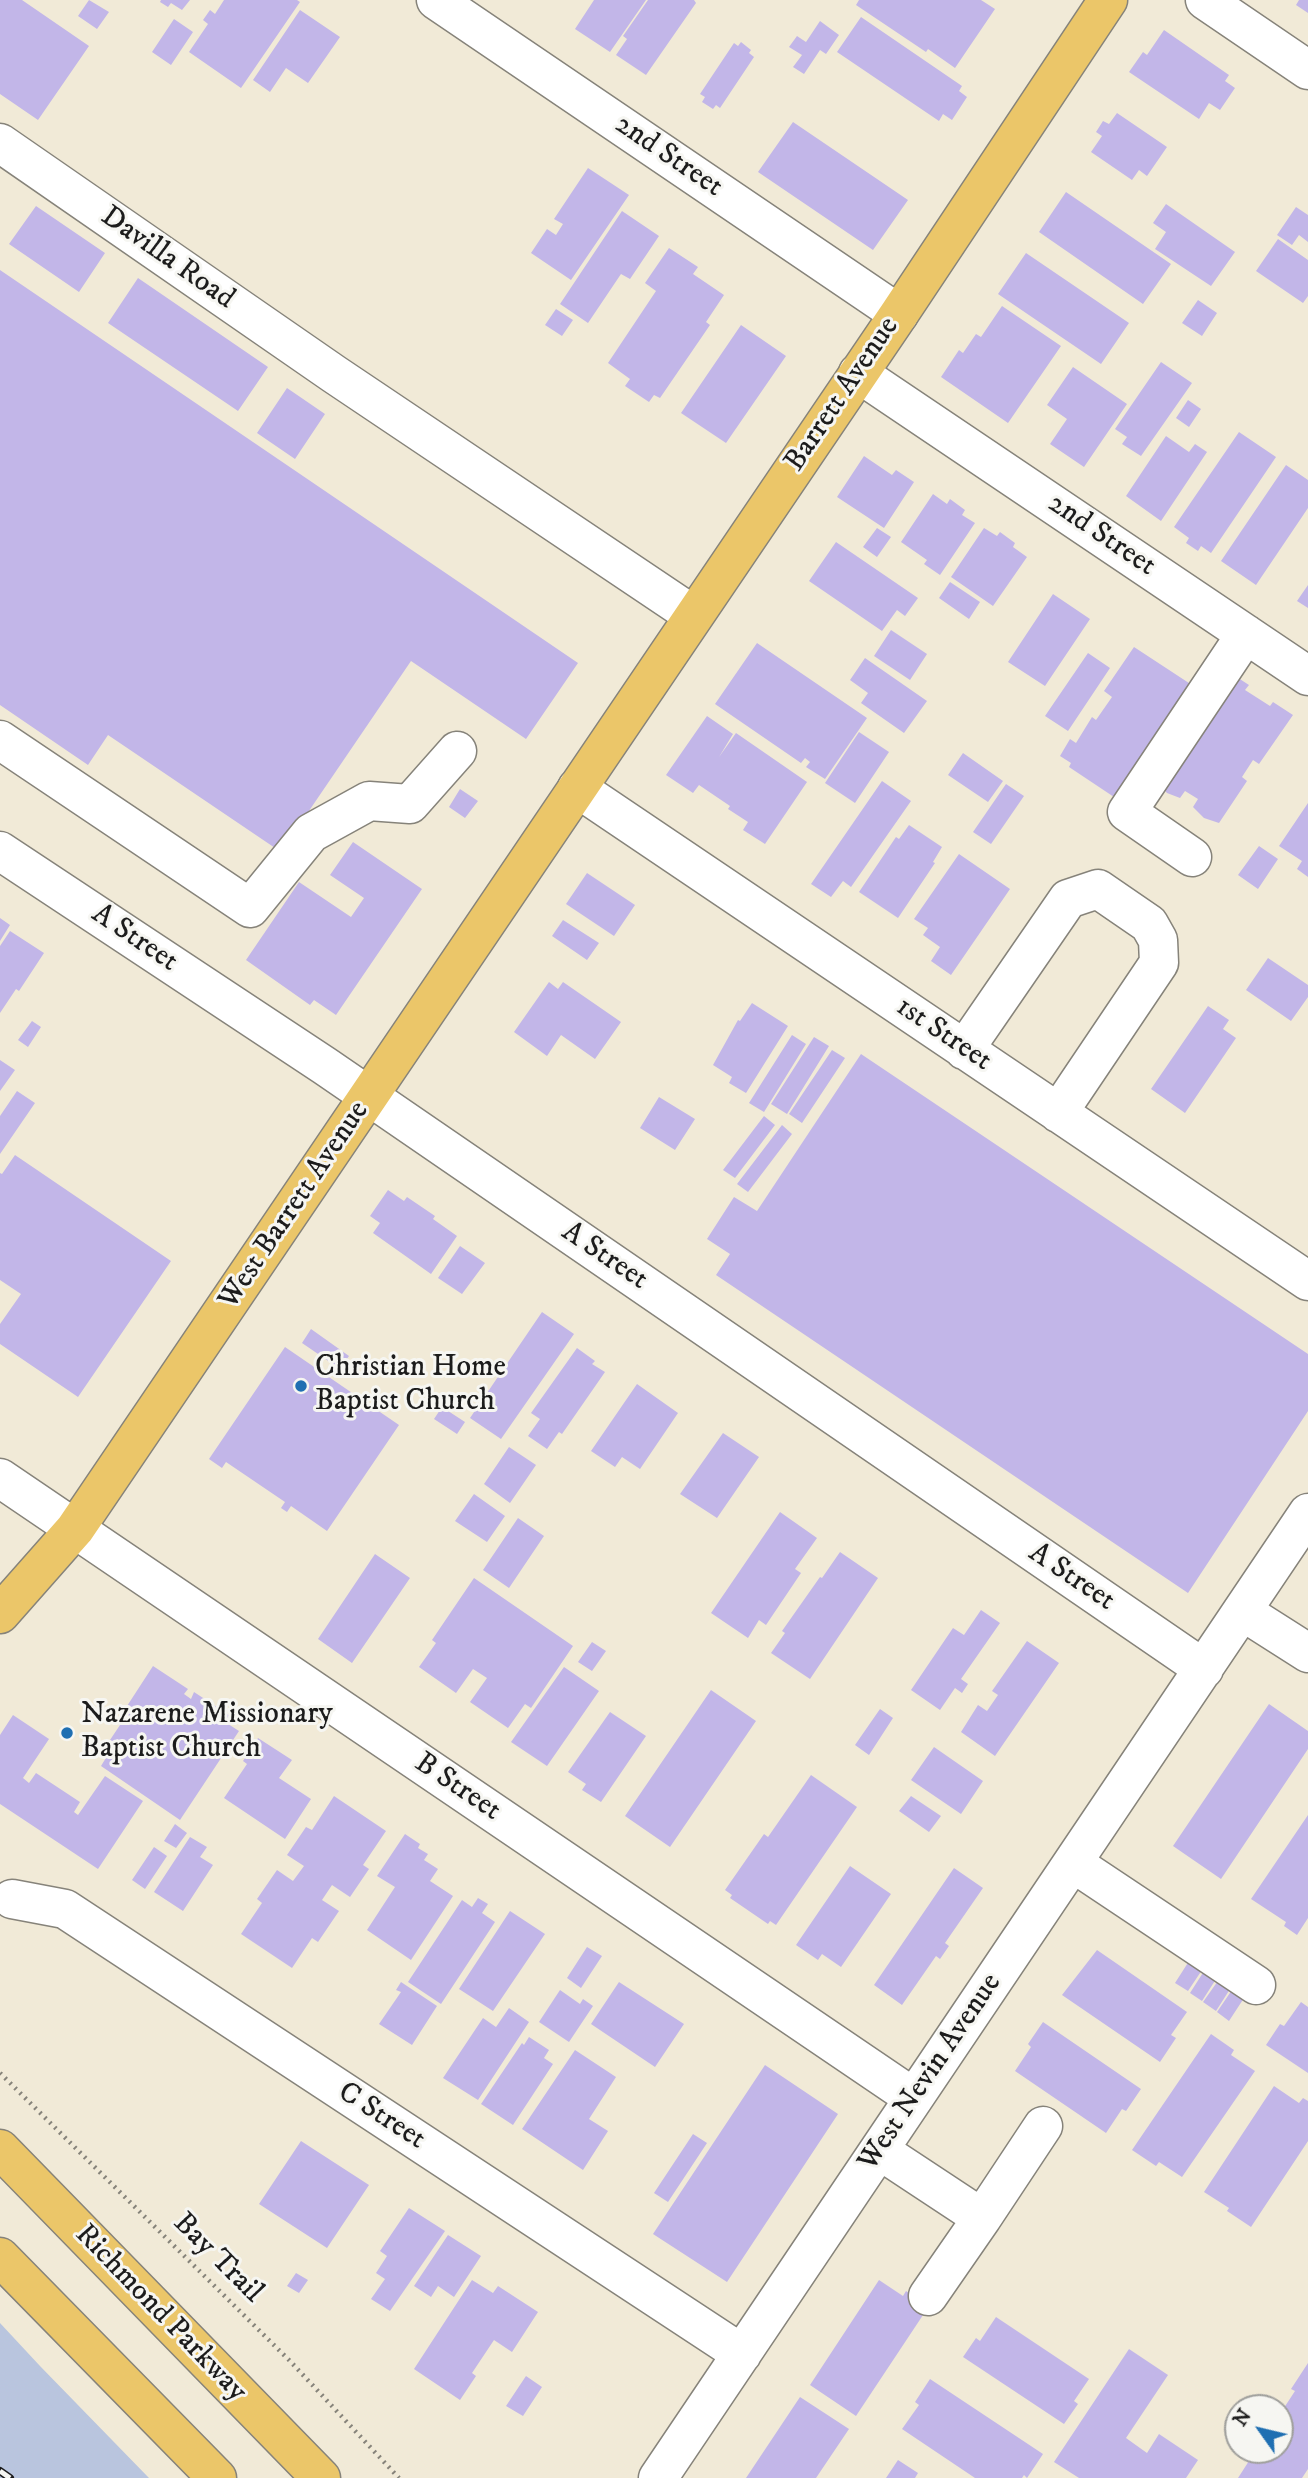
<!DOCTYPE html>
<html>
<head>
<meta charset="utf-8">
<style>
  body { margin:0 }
  #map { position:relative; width:1308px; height:2478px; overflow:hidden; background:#f1ead7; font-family:"IM FELL DW Pica",serif }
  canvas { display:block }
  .north { position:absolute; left:1224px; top:2394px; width:70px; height:70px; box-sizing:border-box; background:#f6f6f2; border:2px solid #9f9f9c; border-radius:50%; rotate:304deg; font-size:19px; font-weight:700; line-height:28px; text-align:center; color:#1c1c1c }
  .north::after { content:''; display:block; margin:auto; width:24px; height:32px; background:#1f6fb2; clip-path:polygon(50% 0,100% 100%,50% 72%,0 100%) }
</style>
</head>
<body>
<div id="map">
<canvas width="1308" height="2478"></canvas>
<div class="north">N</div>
</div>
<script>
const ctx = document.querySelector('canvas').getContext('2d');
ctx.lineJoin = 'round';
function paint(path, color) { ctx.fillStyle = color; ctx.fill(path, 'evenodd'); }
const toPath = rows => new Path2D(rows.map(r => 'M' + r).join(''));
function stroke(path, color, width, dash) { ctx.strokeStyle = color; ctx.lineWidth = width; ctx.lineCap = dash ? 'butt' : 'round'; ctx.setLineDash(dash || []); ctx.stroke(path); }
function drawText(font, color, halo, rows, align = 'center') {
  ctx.font = font + ' "IM FELL DW Pica",serif'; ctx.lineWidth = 6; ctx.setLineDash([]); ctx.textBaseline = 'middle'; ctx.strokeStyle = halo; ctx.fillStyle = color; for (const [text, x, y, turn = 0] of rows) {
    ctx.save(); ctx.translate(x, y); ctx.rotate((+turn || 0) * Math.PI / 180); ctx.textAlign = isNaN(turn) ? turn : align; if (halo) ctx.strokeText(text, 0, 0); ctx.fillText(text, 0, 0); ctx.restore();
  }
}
const industrial = toPath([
  [0,2323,40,2366,149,2478,0,2478]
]);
const building = toPath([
  [0,0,22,0,89,46,38,120,0,94],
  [89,0,109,12,97,29,78,16],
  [161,0,190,0,182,10,171,3,168,7,160,2],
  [224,0,297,0,300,2,241,88,189,52,208,24,203,20,210,10,215,14],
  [594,0,646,0,610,52,575,29],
  [648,0,694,0,696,3,646,75,616,55,627,39,623,36],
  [859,0,981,0,995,9,955,68,928,49,926,52,856,5],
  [1299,0,1308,0,1308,13,1296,5],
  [300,10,340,37,308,83,286,68,270,92,253,80],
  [861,17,962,86,959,91,967,97,952,120,943,114,939,121,837,52],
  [174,19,193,32,171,65,152,52],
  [820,21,839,35,826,54,820,50,804,74,793,67,802,55,789,47,797,36,806,42],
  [1164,30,1229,75,1225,81,1235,88,1220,110,1209,103,1199,119,1129,72,1143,52,1147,55],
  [741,42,751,50,749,53,754,57,720,108,716,105,713,109,702,102,705,97,700,94,734,43,738,46],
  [1117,113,1167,147,1147,176,1139,170,1132,180,1091,152,1102,136,1096,132,1103,121,1109,124],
  [793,122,908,200,873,250,758,172],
  [588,168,629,195,571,280,531,253,547,229,556,235,563,224,554,219],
  [1066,192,1171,264,1143,304,1039,232],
  [1166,204,1235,252,1211,286,1155,249,1166,232,1153,223],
  [36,206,105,253,79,292,9,244],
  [1296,207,1308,215,1308,242,1299,235,1292,245,1277,235],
  [622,211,659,236,630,279,621,274,588,323,560,304],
  [1278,239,1308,260,1308,296,1303,303,1256,271],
  [669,248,698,267,693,274,724,295,706,322,710,325,660,398,654,395,649,402,625,386,630,379,608,363,656,291,645,283],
  [1026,253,1129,323,1101,364,998,294],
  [0,270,578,663,526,739,411,661,281,852,108,735,88,765,0,705],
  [138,278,268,367,238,411,108,323],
  [1198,300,1217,313,1202,336,1182,323],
  [1002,306,1061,346,1008,423,941,377,959,350,963,353,976,334,981,337],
  [556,309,573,320,562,336,545,325],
  [741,325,786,356,726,443,681,413],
  [1161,362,1192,383,1141,456,1122,444,1127,437,1115,429],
  [1073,367,1127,404,1084,467,1050,444,1067,419,1047,405],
  [287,388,325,414,295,459,257,433],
  [1188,400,1201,409,1189,427,1176,418],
  [1239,432,1276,457,1211,553,1201,546,1198,551,1186,543,1189,538,1174,527],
  [1166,436,1189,452,1195,444,1207,452,1161,521,1126,496],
  [864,456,892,475,896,470,914,482,884,528,837,497],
  [1286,465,1308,480,1308,508,1256,585,1221,561],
  [933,494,947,504,950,499,965,510,962,515,975,523,940,575,924,564,927,560,901,542],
  [877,528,891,537,877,557,863,547],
  [984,528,997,536,1000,532,1015,543,1013,547,1027,557,993,606,951,577],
  [836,542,918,598,905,616,897,610,882,631,809,581],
  [950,582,980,602,969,619,939,598],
  [1308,585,1308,608,1297,601],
  [1053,594,1090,619,1045,686,1008,662],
  [891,630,927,654,910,680,874,656],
  [757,643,867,718,825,779,806,767,810,762,805,758,801,763,715,704],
  [1134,647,1195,687,1120,801,1069,767,1071,763,1060,756,1070,739,1076,743,1092,717,1096,720,1112,697,1104,691],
  [1088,653,1110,668,1068,731,1045,716],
  [865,658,927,701,904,733,861,703,868,693,850,680],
  [1232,674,1249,685,1245,690,1270,706,1273,702,1293,715,1259,764,1253,760,1242,777,1247,781,1219,823,1204,818,1193,807,1198,799,1185,791,1180,798,1167,793,1158,783],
  [707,716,733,734,719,757,736,733,807,782,765,844,743,830,748,822,728,809,730,806,699,785,693,793,666,775],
  [859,732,889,752,855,803,825,783],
  [963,753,1003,781,988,802,948,775],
  [882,781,911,801,851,887,843,881,831,897,811,884],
  [1006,784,1024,796,991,844,973,832],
  [460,789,478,801,465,818,449,807],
  [1308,803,1308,877,1297,869,1302,861,1279,846],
  [909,825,942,847,933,862,935,863,898,918,859,892,896,837,899,839],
  [353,842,422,889,336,1015,314,1000,310,1005,246,960,299,882,351,917,364,898,330,875],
  [1259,846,1278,859,1258,889,1238,875],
  [959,854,1010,889,951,975,931,961,940,947,923,935,928,928,914,919],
  [587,873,635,905,614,936,566,904],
  [0,918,10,925,0,941],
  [563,920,599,943,587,960,552,936],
  [10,931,44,953,19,991,16,989,0,1013,0,946],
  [1268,958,1308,985,1308,997,1291,1021,1246,990],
  [549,982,558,989,563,982,621,1022,595,1059,561,1035,547,1056,514,1032],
  [752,1003,788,1026,746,1093,729,1083,732,1077,713,1065,738,1020,740,1021],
  [1208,1006,1229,1020,1223,1029,1236,1038,1185,1113,1151,1089],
  [32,1021,41,1027,28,1047,18,1040],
  [792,1035,806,1044,764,1112,749,1103],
  [814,1037,829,1046,787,1114,771,1104],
  [832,1050,845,1058,802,1123,789,1114],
  [861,1054,1308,1354,1308,1411,1188,1593,716,1275,730,1254,707,1239,734,1197,757,1211],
  [0,1060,15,1070,0,1091],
  [17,1091,35,1103,0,1154,0,1116],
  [659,1097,695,1119,675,1150,640,1128],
  [764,1116,775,1125,735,1178,723,1170],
  [782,1125,792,1134,748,1192,737,1184],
  [15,1155,171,1261,78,1397,0,1344,0,1324,21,1294,0,1280,0,1173,2,1174],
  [388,1190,404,1201,407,1197,435,1216,433,1219,457,1236,431,1274,373,1233,380,1223,370,1216],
  [460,1246,485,1263,462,1294,438,1278],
  [542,1312,574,1334,501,1439,470,1418],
  [311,1329,349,1356,340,1369,302,1343],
  [285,1347,399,1425,327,1531,291,1506,287,1512,281,1508,285,1502,226,1462,222,1468,209,1459],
  [577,1348,595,1361,592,1364,605,1372,562,1434,559,1432,547,1449,528,1436,540,1419,531,1413],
  [637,1384,678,1413,640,1469,622,1457,615,1467,591,1451],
  [442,1407,465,1422,457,1434,434,1419],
  [723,1433,759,1457,717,1518,680,1494],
  [509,1447,536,1465,510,1503,484,1484],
  [474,1494,505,1516,487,1542,455,1521],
  [780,1512,817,1538,795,1569,801,1573,766,1625,759,1620,748,1638,711,1613],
  [518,1518,544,1536,509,1588,483,1570],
  [840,1552,878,1578,810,1679,771,1653,785,1633,782,1631,820,1577,822,1578],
  [375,1554,410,1578,352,1663,318,1639],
  [474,1578,573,1646,531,1708,525,1704,508,1728,470,1702,487,1678,473,1669,456,1693,419,1667,436,1643,432,1640],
  [981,1610,1000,1623,961,1679,968,1684,962,1693,955,1688,940,1710,911,1690,953,1628,964,1635],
  [1027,1641,1059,1663,995,1756,961,1732,978,1705,987,1711,998,1695,992,1691],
  [592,1642,606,1651,592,1671,578,1662],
  [153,1666,188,1689,184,1694,191,1699,194,1692,229,1715,225,1722,239,1731,180,1820,101,1766,115,1743,110,1740,120,1725,116,1723],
  [564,1667,599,1691,547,1766,511,1742],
  [711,1690,756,1721,670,1847,625,1816],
  [1269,1704,1308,1731,1308,1749,1221,1879,1173,1846],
  [880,1709,893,1718,869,1755,855,1745],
  [610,1712,646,1736,601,1802,582,1790,586,1784,568,1772],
  [13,1715,49,1739,23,1778,29,1783,36,1773,80,1802,74,1812,78,1815,105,1776,143,1801,98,1869,0,1804,0,1735],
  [258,1738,292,1760,279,1778,311,1799,285,1839,224,1798,247,1764,243,1761],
  [934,1747,983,1781,961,1814,911,1780],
  [811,1775,857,1807,776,1925,770,1921,768,1924,730,1898,732,1895,725,1890,764,1834,768,1837],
  [334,1796,386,1831,363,1865,369,1869,350,1897,332,1885,322,1900,339,1911,318,1942,312,1938,292,1968,241,1934,262,1903,257,1899,277,1870,293,1881,304,1866,287,1855,306,1827,312,1830],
  [911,1796,941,1816,929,1832,899,1811],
  [1308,1815,1308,1918,1297,1935,1284,1926,1286,1922,1251,1899],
  [175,1824,187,1833,176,1848,164,1841],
  [405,1834,420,1844,418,1848,428,1854,424,1860,438,1869,430,1881,453,1896,411,1960,367,1930,395,1887,377,1876],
  [190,1837,207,1847,200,1857,213,1865,183,1911,154,1892],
  [154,1847,167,1856,145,1889,132,1880],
  [850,1866,891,1894,841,1967,822,1954,818,1960,796,1945],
  [954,1868,983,1888,945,1943,949,1946,940,1959,936,1956,902,2005,874,1985],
  [478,1898,488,1904,482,1913,495,1922,441,2004,408,1982,462,1900,472,1907],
  [510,1911,545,1934,493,2011,459,1989],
  [587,1947,602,1956,581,1988,567,1978],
  [1097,1950,1187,2012,1171,2035,1176,2038,1160,2062,1062,1995],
  [1191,1958,1204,1967,1188,1991,1175,1983],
  [1206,1968,1218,1976,1202,2001,1190,1993],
  [1220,1978,1232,1986,1216,2011,1203,2002],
  [401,1982,437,2006,412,2045,379,2024,401,1992,396,1990],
  [619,1982,684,2024,655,2067,591,2024],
  [1234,1987,1246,1995,1229,2021,1217,2012],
  [560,1990,580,2004,583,1999,593,2006,569,2042,539,2022],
  [1301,2002,1308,2007,1308,2073,1266,2045,1280,2024,1284,2026],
  [509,2008,529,2022,478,2100,443,2078,483,2018,496,2027],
  [1043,2022,1141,2089,1126,2111,1122,2109,1106,2133,1015,2071,1031,2047,1028,2044],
  [1211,2034,1234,2050,1231,2055,1255,2071,1182,2177,1159,2162,1156,2166,1132,2150],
  [529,2037,549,2050,544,2058,553,2064,513,2125,481,2104,522,2043,524,2045],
  [575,2050,616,2077,589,2119,608,2131,583,2170,522,2129],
  [765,2065,838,2114,727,2282,653,2234],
  [1274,2086,1299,2103,1303,2098,1308,2101,1308,2141,1251,2227,1227,2211,1229,2208,1204,2192],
  [693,2134,707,2143,668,2202,654,2193],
  [301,2141,369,2185,327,2248,259,2204],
  [409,2208,445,2231,390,2311,371,2299,385,2279,376,2273,387,2256,380,2251],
  [448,2235,481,2256,454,2297,438,2286,431,2297,414,2286],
  [296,2273,308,2280,299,2293,287,2286],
  [472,2280,493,2293,498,2286,538,2312,512,2352,494,2340,472,2373,476,2376,460,2400,414,2369],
  [879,2280,903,2296,906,2291,929,2306,856,2416,810,2385],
  [996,2317,1089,2379,1074,2401,1078,2404,1064,2424,963,2357,976,2338,980,2341],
  [1129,2349,1168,2375,1126,2438,1147,2453,1159,2434,1198,2460,1186,2478,1079,2478,1054,2462],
  [1308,2363,1308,2469,1302,2478,1238,2478,1256,2450,1280,2450,1280,2414,1295,2391,1291,2389],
  [526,2376,542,2387,523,2416,506,2406],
  [930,2379,1043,2454,1027,2478,1024,2475,1022,2478,975,2478,902,2429,919,2405,915,2402],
  [800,2397,849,2429,816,2478,746,2478],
  [898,2460,918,2473,915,2478,886,2478]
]);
const path = toPath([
  [0,2073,290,2361,399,2478]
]);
const minor = toPath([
  [436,0,899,314],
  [1205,0,1308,70],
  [0,143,334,374,693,615],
  [858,373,1308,676],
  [0,740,250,908,311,833,369,801,410,804,457,751],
  [577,788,1308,1281],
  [0,851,325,1066,1204,1669],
  [1192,857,1127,812,1246,634],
  [964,1050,1068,899,1098,889,1149,924,1158,940,1159,963,1058,1113],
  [0,1478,914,2098],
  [1242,1611,1308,1653],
  [1073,1863,1256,1985],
  [12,1899,65,1909,742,2354],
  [879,2150,982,2218,1043,2126],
  [928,2296,982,2218],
  [658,2478,1308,1513]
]);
const major = toPath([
  [0,1614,75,1529,899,314,1108,0]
]);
const highway = toPath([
  [0,2149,321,2478],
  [0,2257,217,2478]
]);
const rail = toPath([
  [0,2471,10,2478]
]);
const markers = [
  [301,1386,7,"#1f6fb2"],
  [67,1733,7,"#1f6fb2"]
];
const streetNames = [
  ["2nd Street",668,157,34],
  ["Davilla Road",167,259,35],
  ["Barrett Avenue",843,395,-56],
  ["2nd Street",1101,536,34],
  ["A Street",134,939,34],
  ["1st Street",943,1035,34],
  ["West Barrett Avenue",295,1206,-56],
  ["A Street",604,1257,34],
  ["A Street",1071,1578,34],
  ["B Street",457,1788,34],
  ["West Nevin Avenue",931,2073,-56],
  ["C Street",381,2117,33],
  ["Bay Trail",217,2259,45],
  ["Richmond Parkway",160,2314,46]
];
const poiNames = [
  ["Christian Home",315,1369],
  ["Baptist Church",315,1403],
  ["Nazarene Missionary",81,1716],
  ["Baptist Church",81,1750]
];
paint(industrial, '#b9c5de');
paint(building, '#c2b6e8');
stroke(minor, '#86837a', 41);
stroke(major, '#86837a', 41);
stroke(highway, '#86837a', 41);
stroke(path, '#86837a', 4.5, [2, 5]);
stroke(minor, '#fff', 38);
stroke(major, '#ebc669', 38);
stroke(highway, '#ebc669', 38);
stroke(rail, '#1c1c1c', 8);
stroke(rail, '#f6f6f2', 5, [16]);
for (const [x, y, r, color] of markers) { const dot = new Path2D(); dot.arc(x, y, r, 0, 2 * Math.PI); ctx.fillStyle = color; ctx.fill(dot); stroke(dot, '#f6f6f2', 2.5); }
drawText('30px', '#1c1c1c', '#f6f6f2', streetNames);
drawText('30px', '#1c1c1c', '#f6f6f2', poiNames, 'left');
</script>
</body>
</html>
